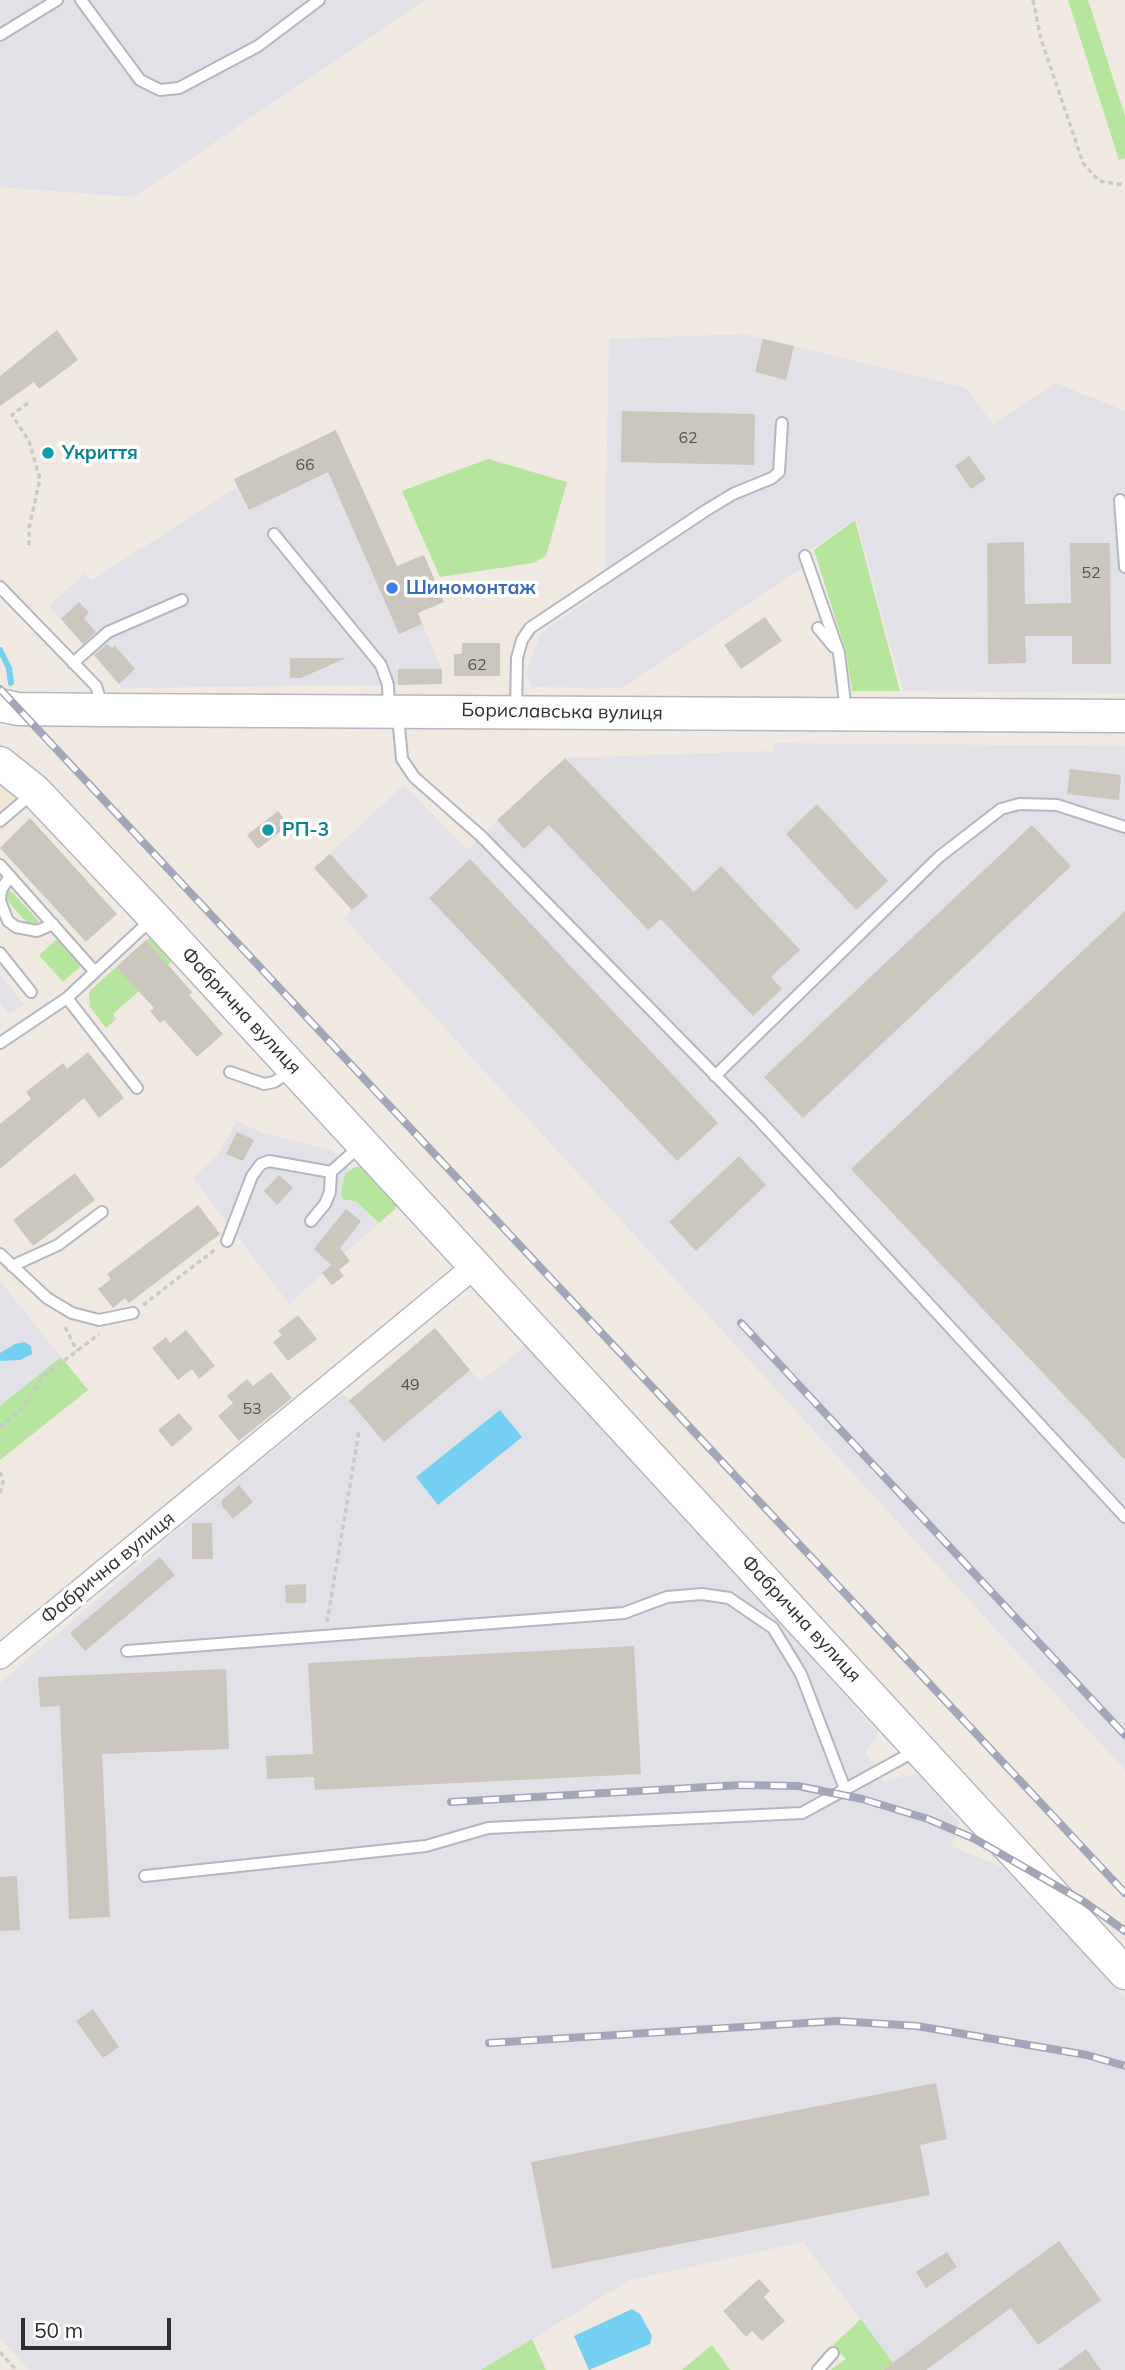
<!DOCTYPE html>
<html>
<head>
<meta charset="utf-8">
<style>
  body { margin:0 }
  #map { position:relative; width:1125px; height:2370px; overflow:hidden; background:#efe9e1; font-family:Mulish,sans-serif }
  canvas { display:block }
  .scale { position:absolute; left:21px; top:2318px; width:150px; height:32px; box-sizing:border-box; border:4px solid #2e2e2e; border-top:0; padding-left:9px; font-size:21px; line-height:24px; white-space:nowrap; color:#2e2e2e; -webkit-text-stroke:5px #fff; paint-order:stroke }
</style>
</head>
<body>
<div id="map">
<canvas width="1125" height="2370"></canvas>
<div class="scale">50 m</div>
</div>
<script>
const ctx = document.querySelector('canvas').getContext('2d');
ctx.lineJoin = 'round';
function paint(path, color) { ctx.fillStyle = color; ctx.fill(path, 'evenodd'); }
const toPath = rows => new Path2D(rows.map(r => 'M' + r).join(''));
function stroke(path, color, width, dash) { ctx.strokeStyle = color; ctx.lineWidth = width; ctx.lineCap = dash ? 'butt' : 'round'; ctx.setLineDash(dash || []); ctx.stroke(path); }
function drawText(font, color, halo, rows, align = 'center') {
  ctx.font = font + ' Mulish,sans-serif'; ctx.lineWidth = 7; ctx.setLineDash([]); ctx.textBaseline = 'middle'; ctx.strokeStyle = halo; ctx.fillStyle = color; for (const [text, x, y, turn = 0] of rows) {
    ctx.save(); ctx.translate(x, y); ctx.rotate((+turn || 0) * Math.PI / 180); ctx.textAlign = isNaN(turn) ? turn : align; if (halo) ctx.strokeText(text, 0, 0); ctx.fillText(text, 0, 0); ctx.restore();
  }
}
const industrial = toPath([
  [0,0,425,0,134,197,0,187],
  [744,334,966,388,993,424,1056,383,1125,411,1125,693,903,691,856,518,800,557,805,566,622,688,532,687,526,673,541,633,604,589,609,339],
  [336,430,442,669,442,684,122,688,49,606,85,573,92,580,237,487,234,479],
  [773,743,1125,746,1125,1770,344,918,352,910,314,868,404,785,467,850,565,758,773,751],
  [0,974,24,1004,10,1015,0,1002],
  [237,1121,263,1133,334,1151,350,1169,345,1174,348,1201,357,1202,379,1223,289,1304,193,1178,217,1155],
  [0,1281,61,1357,0,1406],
  [435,1328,480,1382,531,1342,879,1734,865,1752,884,1781,919,1774,960,1823,951,1846,1002,1867,1125,1997,1125,2370,883,2370,893,2363,803,2242,630,2280,481,2370,29,2370,0,2338,0,1683,241,1476,343,1394,349,1400]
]);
const education = toPath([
  [0,782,16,793,16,799,0,811]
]);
const green = toPath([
  [1068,0,1088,0,1125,116,1125,158,1119,160],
  [488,459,567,482,546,556,533,563,440,577,402,491],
  [855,520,900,691,852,691,846,652,814,550],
  [8,891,11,891,38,920,38,924,30,926,5,898],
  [154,937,174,959,168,965,146,940],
  [58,938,82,965,63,982,39,955],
  [116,967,139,991,113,1014,116,1019,106,1028,90,1007,89,992],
  [364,1166,397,1202,395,1209,379,1223,357,1202,343,1199,341,1194,345,1174,355,1167],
  [61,1357,88,1390,0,1460,0,1406],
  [861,2319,893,2363,883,2370,831,2370,846,2359,833,2345],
  [532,2339,546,2370,481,2370],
  [712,2345,730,2370,682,2370]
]);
const water = toPath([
  [25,1342,31,1346,32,1354,20,1360,0,1361,0,1353,15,1344],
  [500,1410,522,1437,438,1505,416,1477],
  [632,2309,640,2314,652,2336,650,2344,589,2370,574,2336]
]);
const stream = toPath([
  [0,650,9,668,11,683]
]);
const building = toPath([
  [57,330,78,360,39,389,34,382,0,406,0,376],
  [763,339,794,346,786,380,755,372],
  [622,411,755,414,754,465,621,462],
  [336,430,397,566,424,555,444,602,418,613,422,624,399,634,328,472,249,510,234,479],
  [969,456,986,479,971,489,955,466],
  [1024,542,1025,604,1071,603,1070,543,1110,543,1111,664,1072,664,1072,636,1025,636,1026,663,988,664,987,543],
  [79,602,89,613,84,618,96,632,83,644,61,619],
  [765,617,782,641,741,669,724,645],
  [462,643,500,643,500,676,454,676,454,654,462,654],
  [107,644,112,648,115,646,135,669,119,684,94,655],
  [290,658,346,658,301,678,290,678],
  [398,669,442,669,442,684,398,685],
  [565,758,694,892,721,866,800,950,771,977,782,989,753,1016,661,919,648,930,549,825,524,849,497,820],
  [1070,769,1121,775,1119,800,1067,794],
  [817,804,888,881,856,910,786,834],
  [278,811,289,825,258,849,247,835],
  [30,818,117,914,86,942,0,848],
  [1032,825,1071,866,803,1118,764,1077],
  [330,854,368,896,352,910,314,868],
  [470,859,718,1123,677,1161,429,898],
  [1125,911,1125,1460,851,1169],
  [146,940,192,992,189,995,223,1034,197,1057,164,1020,160,1023,150,1011,154,1008,116,967],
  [88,1052,124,1098,99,1118,84,1098,0,1169,0,1124,31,1099,26,1092,63,1063,67,1069],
  [237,1132,254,1140,243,1161,226,1154],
  [739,1156,766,1185,696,1251,669,1222],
  [75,1173,95,1200,33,1246,13,1220],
  [279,1175,293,1188,277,1205,264,1191],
  [198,1205,220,1234,129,1303,125,1298,113,1308,98,1289,111,1279,107,1274],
  [346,1209,361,1221,340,1248,350,1261,339,1270,344,1276,332,1285,322,1273,331,1265,314,1249],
  [298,1315,317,1339,288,1361,273,1342,282,1335,278,1331],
  [435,1328,470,1370,384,1442,349,1401],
  [186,1330,215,1366,199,1379,192,1369,178,1380,152,1348,166,1337,170,1343],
  [271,1372,292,1398,239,1441,218,1416,233,1403,227,1396,247,1379,253,1386],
  [179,1413,193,1429,172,1447,158,1430],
  [239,1485,253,1502,233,1519,222,1506,222,1500],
  [192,1523,212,1523,213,1559,192,1559],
  [160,1557,175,1575,85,1651,70,1633],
  [306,1584,306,1603,286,1603,285,1585],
  [634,1646,641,1774,315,1790,314,1777,267,1779,266,1756,313,1754,308,1663],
  [226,1669,229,1749,102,1754,110,1917,69,1919,60,1706,40,1707,38,1677],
  [17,1876,20,1930,0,1931,0,1877],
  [93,2009,119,2047,103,2058,76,2021],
  [936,2083,947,2139,920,2145,930,2195,552,2269,531,2162],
  [1059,2241,1101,2300,1038,2345,1011,2308,926,2370,883,2370],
  [947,2252,957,2267,926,2288,916,2272],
  [759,2279,770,2291,764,2297,785,2321,762,2341,752,2331,746,2337,723,2311],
  [1086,2349,1101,2370,1058,2370]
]);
const path = toPath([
  [1033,0,1041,39,1083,163,1099,181,1125,185],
  [28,403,12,415,29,441,40,479,29,528,29,549],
  [143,1305,217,1248],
  [65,1327,77,1351],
  [0,1427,23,1407,44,1376,99,1334],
  [0,1472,3,1482,0,1493],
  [327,1622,359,1431],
  [0,2352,16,2370]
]);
const lane = toPath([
  [81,0,140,80,160,90,179,88,258,46,319,0],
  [0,35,57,0],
  [1120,500,1125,567],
  [274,534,381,665,388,685,389,709],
  [805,556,839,653,846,711],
  [0,587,96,686,103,708],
  [818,628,834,647],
  [73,663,108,632,182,600],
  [516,709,517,658,522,640,530,628,705,511,733,494,772,478,779,472,782,423],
  [398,716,402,759,414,777,481,836,761,1122,1125,1517],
  [0,821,33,793],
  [0,865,95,972],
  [0,900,1,890,10,876],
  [0,901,8,921,16,927,37,931,53,924],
  [0,953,31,992],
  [67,998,137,1088],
  [0,1043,67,998,152,919],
  [230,1072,264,1084,274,1082,291,1071],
  [715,1076,939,857,1001,809,1019,804,1057,805,1125,827],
  [311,1221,325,1204,330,1192,331,1172],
  [227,1241,252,1176,261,1164,269,1161,331,1172,361,1145],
  [0,1254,47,1298,72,1313,99,1320,133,1313],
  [12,1266,58,1245,102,1212],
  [127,1651,624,1613,667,1597,702,1594,729,1598,773,1628,801,1674,845,1789],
  [145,1876,426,1846,488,1828,802,1813,915,1751],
  [818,2370,833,2353]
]);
const street = toPath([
  [0,1657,475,1266]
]);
const secondary = toPath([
  [0,705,18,709,103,710,1125,716],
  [0,763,35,791,154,917,1125,1973]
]);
const rail = toPath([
  [0,689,1125,1893],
  [741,1323,1125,1735],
  [451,1802,741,1785,798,1786,862,1799,928,1819,975,1839,1083,1901,1125,1931],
  [489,2043,837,2021,917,2026,1087,2055,1125,2066]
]);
const markers = [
  [48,453,7,"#0f9aa8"],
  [392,588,7,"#3f7fe0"],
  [268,830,7,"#0f9aa8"]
];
const numberNames = [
  ["62",688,438],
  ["66",305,465],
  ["52",1091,573],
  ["62",477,665],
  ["49",410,1385],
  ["53",252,1409]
];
const cultureNames = [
  ["Укриття",62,453],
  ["РП-3",282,830]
];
const shopNames = [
  ["Шиномонтаж",406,588]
];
const streetNames = [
  ["Бориславська вулиця",562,712,1],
  ["Фабрична вулиця",241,1011,47],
  ["Фабрична вулиця",108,1568,-39],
  ["Фабрична вулиця",801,1619,47]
];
paint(industrial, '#e3e1e8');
paint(education, '#f0e6d1');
paint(green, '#b6e59e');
paint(water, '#75cff0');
stroke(stream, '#75cff0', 6);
paint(building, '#cbc7bf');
stroke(lane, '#b4b7c1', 14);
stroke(street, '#b4b7c1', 26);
stroke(secondary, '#b4b7c1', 35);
stroke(path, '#c9c9c9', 3.5, [5, 3.5]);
stroke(lane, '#fff', 10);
stroke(street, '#fff', 23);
stroke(secondary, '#fff', 32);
stroke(rail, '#a3a6b8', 8);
stroke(rail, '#fff', 5, [16]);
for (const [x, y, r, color] of markers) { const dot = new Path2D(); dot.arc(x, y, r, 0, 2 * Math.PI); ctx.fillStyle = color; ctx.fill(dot); stroke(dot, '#fff', 2.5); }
drawText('16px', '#555452', null, numberNames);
drawText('bold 19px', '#0d838f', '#fff', cultureNames, 'left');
drawText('bold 19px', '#366cbe', '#fff', shopNames, 'left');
drawText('19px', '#2e2e2e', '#fff', streetNames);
</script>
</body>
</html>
